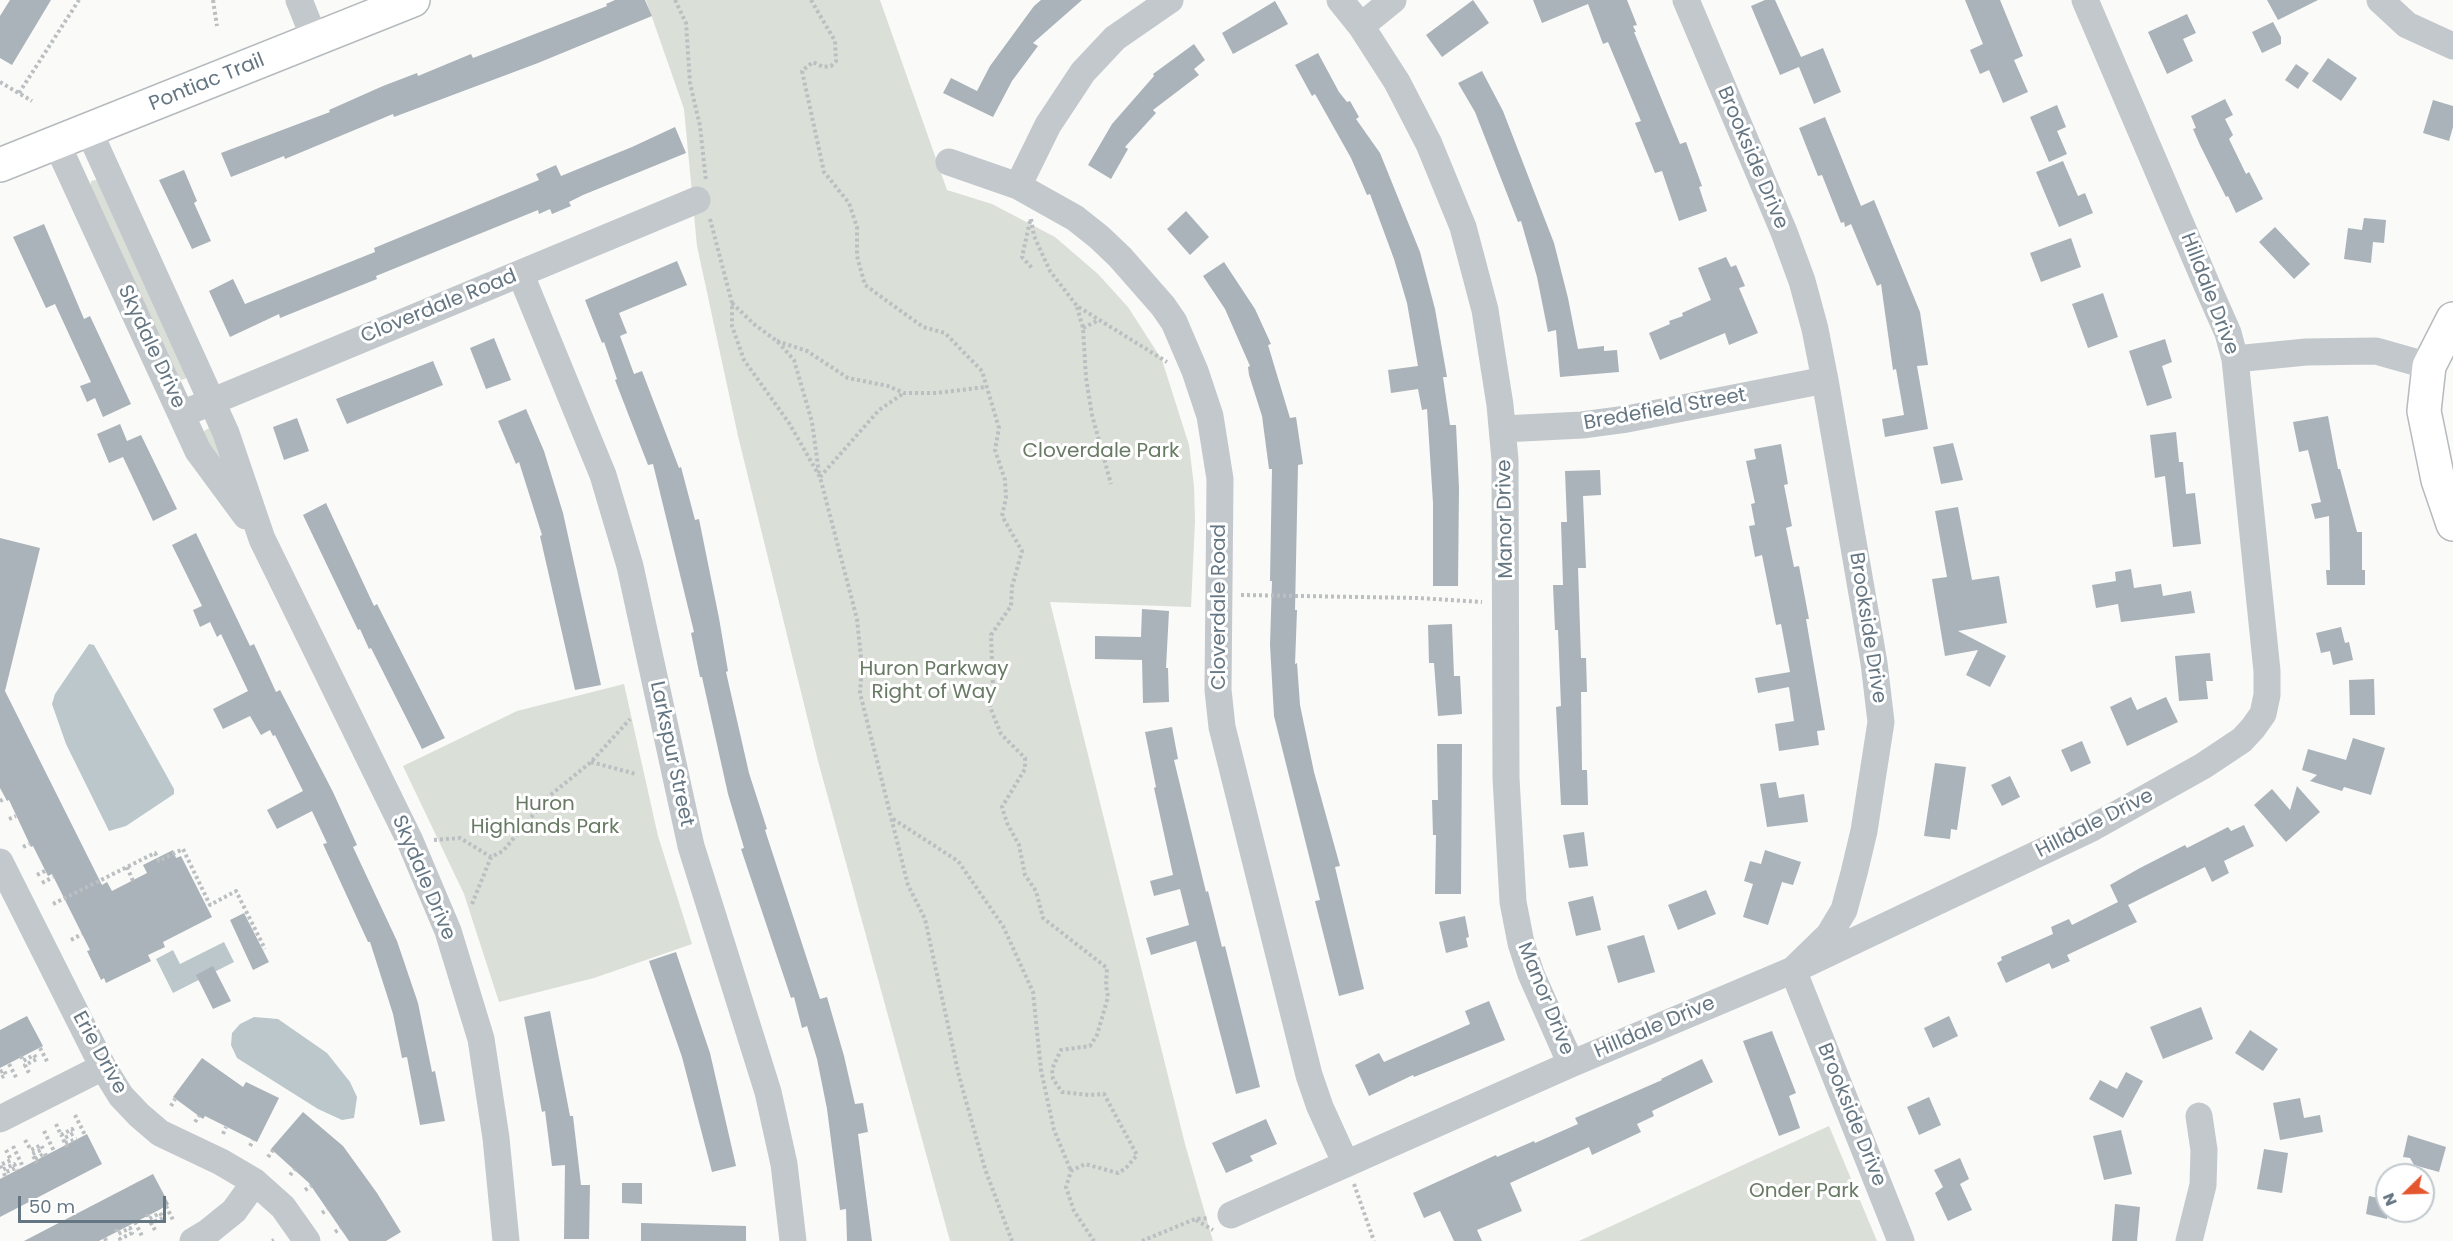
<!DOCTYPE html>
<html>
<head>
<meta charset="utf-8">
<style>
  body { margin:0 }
  #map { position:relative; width:2453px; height:1241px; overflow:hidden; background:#fafaf8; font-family:Poppins,sans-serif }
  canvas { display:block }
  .north { position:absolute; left:2375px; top:1163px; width:60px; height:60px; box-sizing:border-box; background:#fff; border:2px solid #c1c8cd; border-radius:50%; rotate:247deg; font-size:16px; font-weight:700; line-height:24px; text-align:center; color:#657683 }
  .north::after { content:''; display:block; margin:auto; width:21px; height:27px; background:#e4572e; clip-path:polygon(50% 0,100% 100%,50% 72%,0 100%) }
  .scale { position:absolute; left:18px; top:1196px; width:148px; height:27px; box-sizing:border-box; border:3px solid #657683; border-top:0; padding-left:8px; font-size:18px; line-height:21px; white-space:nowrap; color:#657683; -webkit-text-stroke:4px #fff; paint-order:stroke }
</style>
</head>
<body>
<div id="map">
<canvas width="2453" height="1241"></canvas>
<div class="north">N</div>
<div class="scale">50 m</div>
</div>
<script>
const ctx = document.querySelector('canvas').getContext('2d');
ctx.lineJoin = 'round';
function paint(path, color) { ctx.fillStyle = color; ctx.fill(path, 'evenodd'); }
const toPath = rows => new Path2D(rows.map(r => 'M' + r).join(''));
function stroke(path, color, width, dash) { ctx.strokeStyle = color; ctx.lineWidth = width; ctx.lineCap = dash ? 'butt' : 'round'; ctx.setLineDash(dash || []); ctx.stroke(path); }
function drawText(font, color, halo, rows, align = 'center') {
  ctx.font = font + ' Poppins,sans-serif'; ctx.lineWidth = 6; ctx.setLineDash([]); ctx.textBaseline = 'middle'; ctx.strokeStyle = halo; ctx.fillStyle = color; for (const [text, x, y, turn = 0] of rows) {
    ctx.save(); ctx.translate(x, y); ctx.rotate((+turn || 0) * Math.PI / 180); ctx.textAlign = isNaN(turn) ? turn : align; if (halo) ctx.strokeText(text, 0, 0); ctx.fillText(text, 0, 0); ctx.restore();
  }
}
const green = toPath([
  [646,0,880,0,947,190,992,204,1055,237,1098,274,1128,307,1162,360,1189,445,1194,486,1195,521,1191,607,1050,602,1185,1144,1213,1241,950,1241,818,761,738,436,697,246,684,109],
  [96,180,99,180,189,375,185,379,180,380,90,189,91,181],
  [209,428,232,474,204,440,204,431],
  [624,684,658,836,692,944,594,978,499,1002,464,894,403,766,517,711],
  [1829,1126,1877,1241,1579,1241,1754,1160]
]);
const water = toPath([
  [89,644,94,645,174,789,174,794,126,826,109,831,66,744,52,704,55,694],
  [224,942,234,962,173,993,156,959,173,950,180,964],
  [254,1017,278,1019,327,1053,350,1082,357,1097,354,1118,342,1120,318,1109,237,1058,231,1045,232,1033,240,1024]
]);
const building = toPath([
  [10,0,51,0,12,65,0,58,0,16],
  [615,0,645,0,652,16,538,63,394,117,393,114,285,159,284,156,231,177,221,153,330,112,329,110,383,86,417,73,418,76,471,54,473,58,607,6,606,4],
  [1041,0,1082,0,1033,43,1038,46,1012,81,993,117,943,93,951,78,977,91,990,66,1034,6],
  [1473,0,1489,23,1442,57,1426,35],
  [1533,0,1627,0,1637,25,1633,26,1636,32,1634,32,1680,144,1686,142,1702,186,1699,187,1707,211,1679,221,1662,171,1655,173,1635,123,1641,121,1608,42,1603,44,1588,4,1542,23],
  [1765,0,1775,0,1801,57,1823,48,1841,92,1814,104,1799,67,1780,75,1751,6],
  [1965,0,2000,0,2023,56,2014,60,2028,92,2003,103,1989,70,1980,74,1970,50,1983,44],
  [2267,0,2318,0,2278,20],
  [1275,1,1288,24,1233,54,1222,33],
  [2187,14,2196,33,2183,39,2193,61,2167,74,2148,32],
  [2273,22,2281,37,2281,44,2262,53,2252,32],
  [1194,44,1205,60,1194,69,1199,75,1153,110,1156,113,1125,147,1128,149,1111,179,1088,165,1112,124,1154,76,1153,74],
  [1318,53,1339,92,1347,102,1350,101,1359,117,1356,119,1380,153,1420,252,1435,309,1447,377,1443,377,1450,425,1456,425,1459,488,1458,586,1433,586,1433,503,1427,409,1422,410,1418,389,1391,393,1388,370,1418,366,1407,303,1394,259,1370,194,1367,195,1351,158,1315,94,1312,96,1295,65],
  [2328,58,2357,78,2341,101,2312,81],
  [2296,64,2309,73,2298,89,2285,80],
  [1482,71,1503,111,1554,243,1568,298,1578,349,1604,346,1604,351,1617,350,1619,372,1560,377,1556,330,1548,332,1537,277,1521,221,1518,222,1475,112,1458,83],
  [2225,99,2233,115,2225,119,2233,135,2229,139,2246,174,2249,172,2263,199,2236,213,2228,196,2226,197,2200,145,2193,129,2196,128,2191,116],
  [2433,100,2453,106,2453,127,2449,141,2423,133],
  [2057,105,2066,127,2057,131,2067,154,2049,162,2030,117],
  [1825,117,1861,206,1874,200,1920,312,1928,365,1917,366,1928,429,1885,437,1882,419,1904,415,1896,369,1893,370,1881,284,1877,286,1851,224,1845,227,1844,222,1841,223,1822,175,1818,176,1799,128],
  [675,127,686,153,583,195,569,202,571,206,552,214,550,209,539,214,538,210,376,276,377,279,280,318,279,314,230,337,209,291,233,279,245,304,375,252,374,248,539,180,536,174,556,165,561,176,632,147],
  [2063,161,2078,196,2085,193,2093,213,2059,227,2036,172],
  [184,170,197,201,194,203,211,241,192,249,159,180],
  [1186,211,1209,237,1190,255,1167,229],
  [2364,218,2386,220,2384,243,2373,242,2371,263,2344,259,2348,228,2362,230],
  [44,224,84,319,90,316,131,404,103,417,95,398,87,402,80,386,91,382,55,304,46,308,13,237],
  [2275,227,2310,264,2294,279,2259,242],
  [2071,238,2081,267,2041,282,2030,253],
  [1726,257,1731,267,1736,265,1745,286,1739,288,1758,333,1729,345,1725,333,1660,360,1649,333,1670,324,1669,321,1683,316,1682,313,1711,300,1698,268],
  [677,261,687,285,619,313,627,333,620,336,634,374,642,371,679,468,681,467,695,520,699,519,719,618,728,671,726,672,749,773,767,829,765,830,820,999,827,997,844,1056,855,1104,863,1103,868,1132,858,1134,872,1241,847,1241,846,1209,840,1210,827,1109,817,1059,807,1026,802,1028,794,997,791,998,741,849,744,848,728,794,702,677,700,677,691,633,694,632,653,464,648,465,615,380,617,379,604,342,602,343,585,300],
  [1224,262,1255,309,1271,344,1268,345,1290,418,1296,417,1303,464,1298,465,1295,610,1297,610,1295,664,1297,663,1300,705,1314,772,1340,866,1335,867,1364,989,1339,996,1315,901,1320,900,1274,716,1270,645,1272,581,1270,581,1272,469,1269,469,1262,416,1249,375,1248,367,1250,366,1225,309,1203,276],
  [2103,293,2118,337,2088,348,2072,304],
  [494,338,511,380,486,389,470,348],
  [2165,339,2172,362,2162,366,2172,398,2147,406,2129,351],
  [433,361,443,385,347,424,336,399],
  [526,409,544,451,563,513,601,685,575,690,540,536,542,535,519,462,516,464,498,421],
  [2328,416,2338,469,2340,469,2357,532,2362,532,2362,570,2365,570,2365,585,2327,585,2326,570,2330,570,2329,516,2315,519,2311,504,2321,502,2308,450,2299,452,2293,422],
  [297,418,309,451,284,460,273,427],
  [120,424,127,441,141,435,177,509,153,521,123,457,109,463,97,434],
  [2176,432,2179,462,2183,462,2186,494,2195,493,2201,544,2173,547,2165,476,2155,478,2150,435],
  [1953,443,1963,480,1941,484,1933,447],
  [1781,444,1788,484,1784,485,1792,526,1786,528,1794,567,1799,566,1809,619,1806,619,1825,730,1817,731,1819,745,1779,751,1775,724,1794,721,1789,687,1758,693,1755,678,1790,672,1781,624,1776,625,1762,555,1755,557,1749,526,1755,525,1751,504,1755,503,1746,461,1756,459,1754,449],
  [1600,470,1601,495,1583,496,1586,568,1578,568,1581,658,1586,658,1587,692,1581,692,1582,770,1587,770,1588,805,1561,805,1556,707,1561,706,1558,630,1555,630,1553,585,1563,585,1561,522,1567,522,1565,471],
  [326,503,374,606,377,604,445,738,422,749,371,648,369,649,360,629,358,630,303,515],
  [1958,507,1972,580,1999,576,2007,623,1958,631,2006,656,1990,687,1966,675,1978,650,1945,656,1932,579,1947,577,1935,511],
  [196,533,250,646,254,644,276,692,280,690,333,792,357,845,353,847,397,941,418,1003,432,1072,435,1071,445,1121,420,1125,407,1057,402,1058,393,1014,370,942,368,942,323,844,327,843,312,811,277,829,267,810,303,791,275,735,273,736,270,730,261,735,250,716,223,729,213,709,248,691,221,634,217,637,210,622,200,627,193,610,202,606,172,545],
  [0,538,40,548,5,691,102,885,107,882,112,891,147,873,143,865,173,850,176,858,181,856,212,917,163,942,165,947,148,955,151,961,106,983,104,978,101,980,87,951,90,950,52,874,48,876,33,846,31,847,9,800,7,801,0,788],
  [2131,569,2134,588,2161,584,2163,596,2191,591,2195,613,2121,622,2118,604,2096,608,2092,585,2116,581,2115,572],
  [1142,609,1169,611,1166,668,1168,668,1169,702,1143,703,1142,660,1095,659,1095,636,1141,637],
  [1452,624,1454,676,1460,676,1462,714,1438,716,1434,663,1429,663,1428,625],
  [2341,627,2345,643,2349,642,2353,660,2333,665,2330,651,2321,653,2316,633],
  [2210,653,2213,681,2206,681,2208,699,2179,701,2175,656],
  [2374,679,2375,715,2350,715,2349,680],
  [2131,697,2137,710,2166,697,2178,722,2127,746,2110,707],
  [1172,727,1178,759,1174,760,1206,892,1208,891,1222,947,1225,946,1260,1087,1236,1094,1196,941,1151,955,1146,938,1189,925,1180,889,1154,896,1150,881,1173,875,1154,788,1156,787,1145,732],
  [2353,738,2385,748,2371,795,2344,787,2342,791,2310,781,2317,775,2302,770,2308,749,2346,760],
  [2082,741,2091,763,2071,772,2061,750],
  [1437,744,1462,744,1461,894,1435,894,1436,835,1433,835,1432,800,1438,800],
  [1935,763,1966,767,1957,830,1951,829,1950,839,1924,836],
  [2010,776,2020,797,2002,806,1991,785],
  [1776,782,1779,798,1804,794,1808,822,1767,827,1760,784],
  [2297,786,2320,812,2286,842,2254,805,2272,789,2290,810],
  [2244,825,2254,846,2224,861,2229,873,2212,882,2205,867,2128,905,2137,922,2067,955,2070,961,2052,969,2049,963,2006,983,1997,963,2002,960,2001,957,2053,934,2051,927,2069,919,2072,925,2118,902,2110,885,2140,868,2185,845,2187,848,2228,827,2231,831],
  [1584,832,1588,866,1569,868,1563,835],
  [1765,850,1801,862,1793,885,1782,882,1768,925,1743,917,1753,884,1744,881,1750,861,1761,864],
  [1706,890,1716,914,1678,930,1668,905],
  [1593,896,1601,930,1576,936,1568,902],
  [244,913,269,962,253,970,230,920],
  [1465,916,1469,937,1466,938,1468,947,1446,953,1439,922],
  [1644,935,1655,972,1618,983,1607,946],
  [676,952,710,1053,736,1166,712,1172,682,1057,649,961],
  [213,966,231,1001,213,1009,196,975],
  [1489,1001,1505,1040,1414,1077,1413,1075,1369,1096,1355,1065,1379,1053,1384,1062,1470,1024,1465,1011],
  [2201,1007,2213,1039,2163,1059,2150,1027],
  [550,1011,570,1116,573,1116,581,1185,590,1185,589,1239,564,1239,565,1165,552,1166,545,1111,542,1112,524,1017],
  [27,1016,43,1046,0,1068,0,1030],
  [1949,1016,1958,1036,1933,1048,1924,1028],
  [2250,1030,2278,1049,2263,1071,2235,1053],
  [1772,1031,1796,1093,1789,1096,1800,1128,1779,1136,1743,1041],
  [202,1058,243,1087,246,1082,279,1098,257,1142,205,1116,203,1119,173,1097],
  [1702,1059,1713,1082,1652,1111,1654,1116,1637,1124,1641,1132,1592,1155,1589,1147,1510,1183,1522,1211,1477,1230,1482,1241,1454,1241,1440,1211,1424,1218,1413,1193,1496,1155,1497,1157,1534,1141,1535,1143,1578,1124,1575,1118,1662,1080,1661,1079],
  [2126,1072,2143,1081,2123,1118,2089,1099,2100,1080,2117,1089],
  [1929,1097,1941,1125,1919,1135,1907,1107],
  [2300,1098,2304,1118,2320,1115,2323,1132,2280,1140,2273,1103],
  [303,1112,343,1146,377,1193,401,1232,386,1241,349,1241,309,1183,271,1149],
  [1266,1119,1277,1144,1250,1156,1253,1161,1226,1173,1212,1143],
  [2121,1130,2132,1174,2104,1180,2093,1136],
  [87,1134,102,1164,0,1217,0,1179],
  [2408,1135,2446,1147,2439,1172,2414,1165,2410,1158,2403,1157],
  [2264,1149,2288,1153,2282,1193,2257,1189],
  [1960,1158,1969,1179,1960,1184,1972,1210,1948,1221,1935,1193,1943,1187,1934,1170],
  [153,1174,169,1204,159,1210,99,1241,24,1241],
  [622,1183,642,1183,642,1204,622,1203],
  [2369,1196,2387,1200,2387,1219,2366,1214],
  [2115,1204,2140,1207,2137,1241,2112,1241],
  [641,1223,746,1226,746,1241,641,1241]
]);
const path = toPath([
  [213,0,217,26],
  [675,0,686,23,690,83,700,126,706,181],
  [811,0,835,41,836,61,831,66,823,67,813,62,802,71,824,172,849,203,857,227,857,256,865,285,923,327,945,333,982,371,999,428,995,450,1005,480,1006,498,1002,516,1022,551,1012,587,1011,606,991,635,993,687,990,707,1001,734,1025,758,1025,769,1002,807,1007,823,1019,845,1025,875,1036,891,1043,918,1107,968,1106,985,1108,997,1097,1035,1090,1046,1061,1050,1052,1069,1053,1079,1062,1092,1089,1095,1104,1094,1137,1155,1126,1168,1118,1173,1085,1164,1071,1171,1066,1187,1074,1211,1094,1241],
  [0,82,32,101],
  [19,93,79,0],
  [710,219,732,303,732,326,744,360,789,423,820,477,857,619,862,667,860,693,908,885,925,919,959,1076,985,1169,1012,1241],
  [1031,219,1034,236,1050,271,1077,306,1167,362],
  [1030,221,1022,257,1032,268],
  [732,303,755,325,777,341,794,360,812,422,819,473],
  [1077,307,1083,328,1086,378,1092,415,1111,484],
  [1083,328,1099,320],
  [777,341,807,351,848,378,888,386,904,393,936,393,986,387],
  [820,477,879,410,904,393],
  [1241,595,1418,598,1482,602],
  [591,762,636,774],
  [0,801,5,798],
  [9,819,16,816],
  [893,819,958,861,1003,926,1033,992,1041,1070,1054,1130,1071,1171],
  [434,840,460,838,491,857],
  [23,847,29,844],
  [127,867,133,881],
  [37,875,45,871],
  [42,883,53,877],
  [53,904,155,853,159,861,183,849,210,905,236,891,265,949],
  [472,904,491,857,503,851,548,797,591,762,630,719],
  [71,940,82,934],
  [40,1048,48,1063],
  [21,1056,23,1061,34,1055,37,1059,25,1065,29,1073],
  [9,1064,17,1079],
  [0,1072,4,1070,6,1075,0,1078],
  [171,1106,175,1099],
  [75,1115,85,1135],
  [195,1122,199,1116],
  [56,1124,61,1135,72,1129,74,1133,63,1139,67,1147],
  [44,1131,54,1151],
  [223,1134,226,1127],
  [25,1140,31,1150,41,1145,43,1149,32,1154,37,1163],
  [65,1143,77,1139],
  [13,1146,23,1167],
  [250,1146,253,1140],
  [6,1150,11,1160,0,1165,2,1170,14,1164,17,1170],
  [268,1157,273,1150],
  [35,1159,45,1153,46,1156],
  [290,1175,295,1169],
  [5,1176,4,1173,15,1168],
  [1354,1184,1374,1241],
  [305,1190,311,1186],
  [166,1206,173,1220],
  [322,1213,328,1209],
  [147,1214,149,1219,160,1213,163,1218,151,1223,155,1230],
  [1196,1220,1213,1230],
  [135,1222,142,1236],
  [116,1229,118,1234,130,1228,132,1233,120,1239,121,1241],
  [335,1232,341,1228],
  [105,1238,106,1241],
  [272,1241,274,1240],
  [1142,1241,1195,1219,1209,1218]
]);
const minor = toPath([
  [299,0,315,40],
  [1340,0,1361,26,1397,82,1429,144,1463,227,1485,310,1500,405,1505,460,1506,778,1513,902,1521,943,1531,974,1571,1064],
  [1686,0,1784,232,1802,281,1815,329,1825,380,1874,663,1881,722,1864,831,1854,873,1844,910,1829,935,1793,970,1901,1241],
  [2380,0,2407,25,2453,46],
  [1361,26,1393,0],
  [89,131,226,433,262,539,410,841,448,931,481,1039,496,1138,506,1241],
  [57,144,198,451,246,516],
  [949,162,1018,186,1075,218,1099,237,1120,257,1163,306,1174,322,1195,371,1210,416,1220,479,1218,690,1222,727,1309,1075,1320,1107,1346,1164],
  [1018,186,1048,125,1083,72,1115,38,1170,0],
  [521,275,603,475,630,566,691,846,768,1092,784,1164,793,1241],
  [2235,359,2306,352,2376,351,2429,366],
  [182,414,697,200],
  [1503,429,1582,425,1627,419,1825,380],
  [0,862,103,1067,121,1096,139,1115,160,1133,221,1162,255,1182,283,1207,307,1241],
  [0,1119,103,1067],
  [1231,1215,1571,1064,1793,970,2092,828,2203,766,2242,740,2253,728,2263,714,2267,695,2267,671,2235,359,2228,333,2209,290,2085,0],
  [193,1241,208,1232,234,1211,255,1182],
  [2189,1241,2203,1185,2204,1150,2199,1116]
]);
const major = toPath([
  [0,165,413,0],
  [2453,319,2429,366,2424,411,2438,480,2453,524]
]);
const streetNames = [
  ["Pontiac Trail",207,83,-22],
  ["Brookside Drive",1752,158,67],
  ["Hilldale Drive",2209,294,69],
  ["Cloverdale Road",439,307,-22],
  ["Skydale Drive",151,347,65],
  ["Bredefield Street",1665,410,-10],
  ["Manor Drive",1506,519,-91],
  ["Cloverdale Road",1220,607,-90],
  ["Brookside Drive",1867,628,81],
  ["Larkspur Street",671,754,78],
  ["Hilldale Drive",2095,824,-27],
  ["Skydale Drive",423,878,67],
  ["Manor Drive",1545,999,68],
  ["Hilldale Drive",1655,1028,-23],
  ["Erie Drive",99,1053,61],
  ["Brookside Drive",1851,1115,68]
];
const parkNames = [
  ["Cloverdale Park",1101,452],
  ["Huron Parkway",934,670],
  ["Right of Way",934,693],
  ["Huron",545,805],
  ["Highlands Park",545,828],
  ["Onder Park",1804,1192]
];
paint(green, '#dadfd7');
paint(water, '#bbc7cb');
paint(building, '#aab3b9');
stroke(major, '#b5babe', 36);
stroke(path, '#bbbfc2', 4, [3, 3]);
stroke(minor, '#c3c8cc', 27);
stroke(major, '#fff', 33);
drawText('20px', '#657683', '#fff', streetNames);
drawText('20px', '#687a64', '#fff', parkNames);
</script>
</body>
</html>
